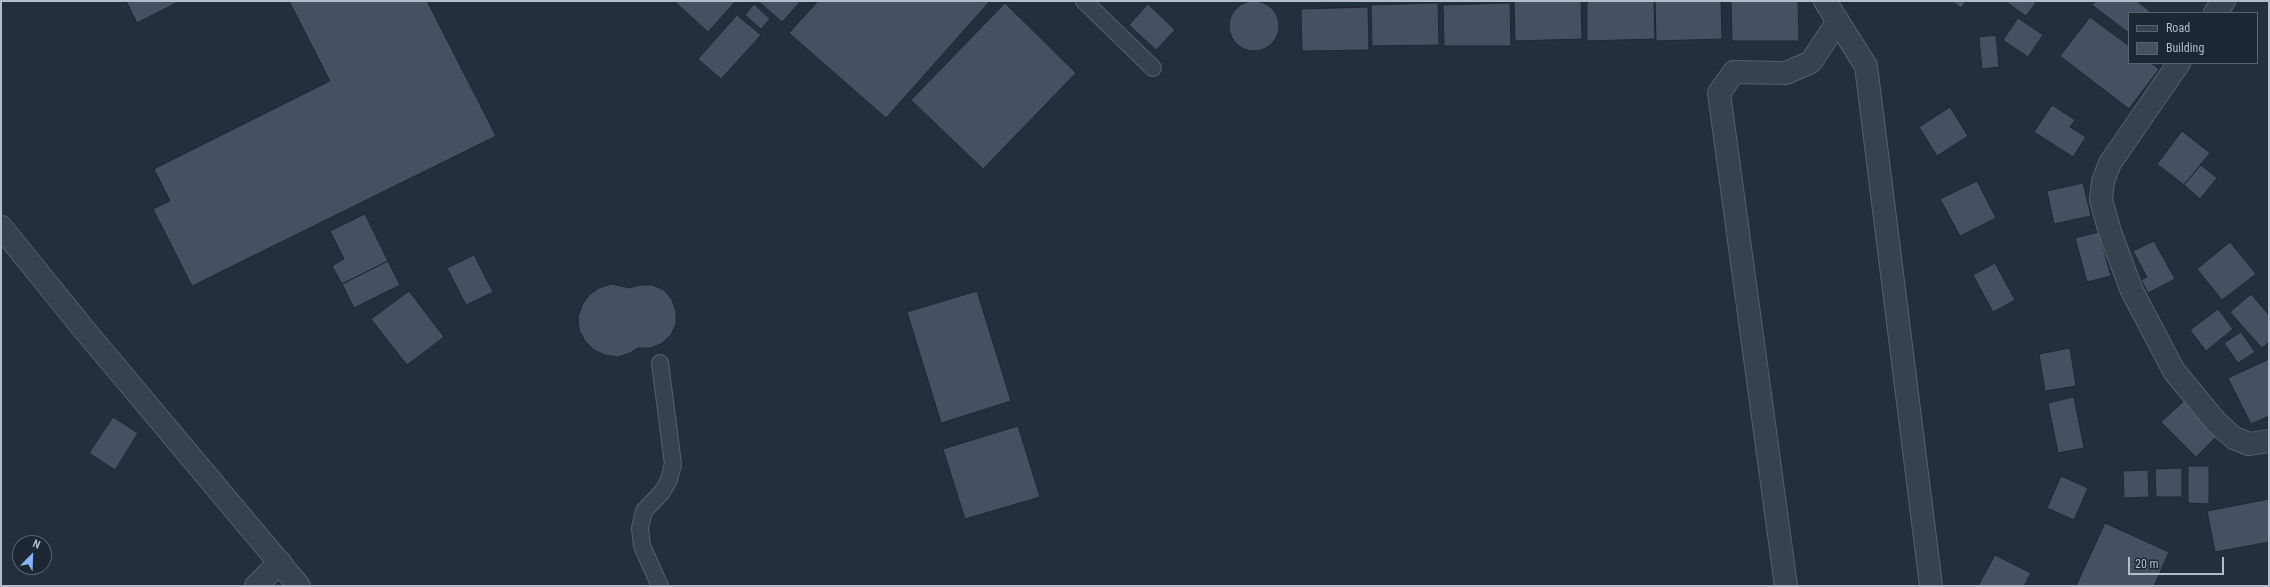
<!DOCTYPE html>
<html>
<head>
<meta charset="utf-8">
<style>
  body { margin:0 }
  #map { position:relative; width:2270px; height:587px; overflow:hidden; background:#242f3e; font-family:"Roboto Condensed",sans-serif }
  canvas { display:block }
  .frame { position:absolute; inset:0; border:2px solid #b4bcc9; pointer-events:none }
  .legend { position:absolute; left:2128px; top:12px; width:130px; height:52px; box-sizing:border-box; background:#1d2633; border:1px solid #59626f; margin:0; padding:5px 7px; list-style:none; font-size:12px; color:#b4bcc9 }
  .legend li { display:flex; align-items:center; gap:8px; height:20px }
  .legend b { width:20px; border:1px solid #59626f }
  .north { position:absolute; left:12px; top:535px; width:40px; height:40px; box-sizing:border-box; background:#1d2633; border:1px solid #59626f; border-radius:50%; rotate:23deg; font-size:11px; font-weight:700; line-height:16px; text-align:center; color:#b4bcc9 }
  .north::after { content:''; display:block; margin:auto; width:14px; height:18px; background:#8ab4f8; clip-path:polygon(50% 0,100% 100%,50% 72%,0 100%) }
  .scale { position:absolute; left:2128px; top:557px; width:96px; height:18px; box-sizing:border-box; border:2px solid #b4bcc9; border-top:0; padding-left:5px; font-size:12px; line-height:14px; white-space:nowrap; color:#b4bcc9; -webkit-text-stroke:3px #1d2633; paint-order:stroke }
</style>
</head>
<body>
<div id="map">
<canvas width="2270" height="587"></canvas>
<div class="frame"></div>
<ul class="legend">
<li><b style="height:5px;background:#38414e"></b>Road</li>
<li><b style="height:11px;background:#455162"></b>Building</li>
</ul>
<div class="north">N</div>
<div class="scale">20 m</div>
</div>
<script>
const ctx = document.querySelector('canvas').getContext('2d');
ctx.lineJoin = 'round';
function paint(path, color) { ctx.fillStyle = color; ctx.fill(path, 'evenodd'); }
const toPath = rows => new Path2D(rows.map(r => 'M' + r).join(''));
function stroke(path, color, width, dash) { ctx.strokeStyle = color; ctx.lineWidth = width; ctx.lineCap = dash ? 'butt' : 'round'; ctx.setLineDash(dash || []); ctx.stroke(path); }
const building = toPath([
  [126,1,180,1,137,23,126,1],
  [289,1,427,1,496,136,192,286,153,209,170,201,154,169,330,81,289,1],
  [674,1,736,1,708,32,674,1],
  [758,1,801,1,782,22,758,1],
  [818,1,990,1,886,118,789,33,818,1],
  [1514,1,1581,1,1582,39,1515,41,1514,1],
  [1587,1,1654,1,1655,39,1587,41,1587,1],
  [1655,1,1721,1,1722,39,1656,41,1655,1],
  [1731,1,1798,1,1799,41,1732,41,1731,1],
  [1952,1,1966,1,1961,8,1952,1],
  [2005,1,2037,1,2026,16,2005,1],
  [2096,1,2137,1,2152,13,2129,13,2129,33,2092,5,2096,1],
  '1229 26a25 25 0 1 1 50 0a25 25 0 1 1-50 0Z',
  [1005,3,1076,73,983,169,911,100,1005,3],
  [1438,3,1439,45,1372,46,1371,5,1438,3],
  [1510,3,1511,46,1444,46,1443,5,1510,3],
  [754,4,770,19,761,29,745,15,754,4],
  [1148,4,1175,30,1156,50,1129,25,1148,4],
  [1368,7,1369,50,1302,51,1301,9,1368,7],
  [737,15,761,35,721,79,698,59,737,15],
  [2090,17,2129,46,2129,63,2151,63,2159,69,2129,109,2060,56,2090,17],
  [2018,18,2043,35,2028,57,2003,40,2018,18],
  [1996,35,1999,67,1982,69,1979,37,1996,35],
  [2052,105,2075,120,2070,127,2086,137,2073,157,2034,132,2052,105],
  [1950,107,1968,136,1937,156,1919,127,1950,107],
  [2182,131,2210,153,2184,185,2157,164,2182,131],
  [2201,165,2217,178,2200,199,2184,185,2201,165],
  [1977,181,1996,218,1960,236,1940,199,1977,181],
  [2083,183,2091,216,2054,224,2047,191,2083,183],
  [365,214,388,261,342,284,332,266,344,259,330,231,365,214],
  [2099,232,2111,276,2087,282,2075,238,2099,232],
  [2154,241,2175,279,2148,293,2141,280,2147,277,2133,251,2154,241],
  [2230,242,2256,274,2222,300,2197,269,2230,242],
  [474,255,493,292,466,305,447,268,474,255],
  [388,261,400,285,354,308,342,284,388,261],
  [1995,263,2015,300,1993,312,1973,275,1995,263],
  [611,284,630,288,639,285,652,285,664,290,672,300,676,311,676,324,671,335,661,344,650,348,638,348,630,353,618,357,605,355,594,350,585,341,579,330,578,317,582,305,589,295,599,288,611,284],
  [409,291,444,337,407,365,371,319,409,291],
  [977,291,1011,401,941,423,907,312,977,291],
  [2251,294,2269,315,2269,342,2262,348,2230,312,2251,294],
  [2218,309,2233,329,2206,351,2190,330,2218,309],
  [2241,332,2255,352,2238,363,2224,343,2241,332],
  [2070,348,2076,386,2045,391,2039,354,2070,348],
  [2269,359,2269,416,2251,424,2228,378,2269,359],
  [2074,397,2084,448,2058,453,2048,403,2074,397],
  [2185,400,2219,434,2196,457,2161,422,2185,400],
  [113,417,138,433,115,470,89,453,113,417],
  [1018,426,1040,497,965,519,943,449,1018,426],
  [2188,466,2209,466,2209,504,2188,503,2188,466],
  [2182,468,2182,497,2156,497,2155,469,2182,468],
  [2148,470,2149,497,2124,498,2123,471,2148,470],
  [2061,476,2088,488,2074,520,2047,508,2061,476],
  [2269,499,2269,542,2215,552,2207,511,2269,499],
  [2105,523,2169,552,2154,586,2076,586,2105,523],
  [1995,555,2031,573,2024,586,1978,586,1995,555]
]);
const service = toPath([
  [1084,1,1153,68],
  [660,586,642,546,640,528,644,511,662,492,669,480,673,464,660,363]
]);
const minor = toPath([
  [1825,1,1866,66,1931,586],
  [2215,13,2224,1],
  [2179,63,2110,163,2103,181,2101,200,2110,232,2132,291,2174,371,2216,422,2234,438,2249,444,2269,441],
  [1,227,87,333,299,586],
  [256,586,280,562],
  [1786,586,1719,93,1734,72,1786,73,1811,62,1838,21]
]);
paint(building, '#455162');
stroke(building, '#1f2835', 1);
stroke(service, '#565f6c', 18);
stroke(minor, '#565f6c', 24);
stroke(service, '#38414e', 16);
stroke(minor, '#38414e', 22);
</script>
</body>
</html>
